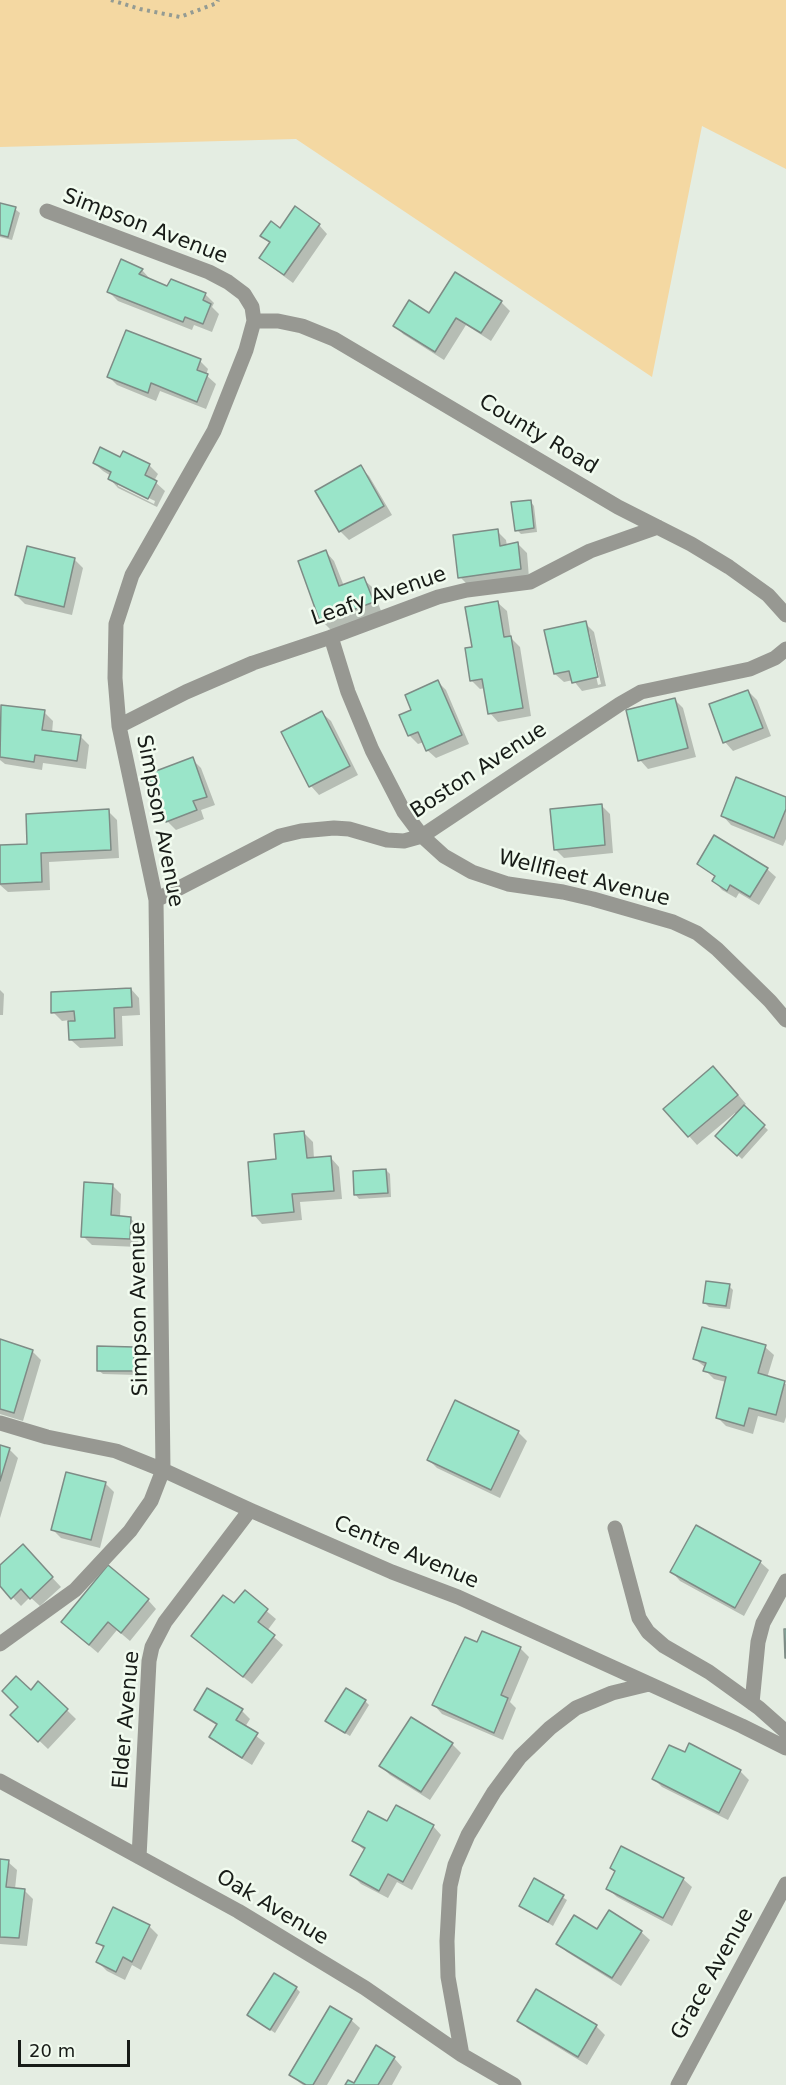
<!DOCTYPE html>
<html>
<head>
<meta charset="utf-8">
<style>
  body { margin:0 }
  #map { position:relative; width:786px; height:2085px; overflow:hidden; background:#e4ede2; font-family:"DejaVu Sans",sans-serif }
  canvas { display:block }
  .scale { position:absolute; left:18px; top:2040px; width:112px; height:27px; box-sizing:border-box; border:3px solid #171b17; border-top:0; padding-left:8px; font-size:18px; line-height:21px; white-space:nowrap; color:#171b17; -webkit-text-stroke:4px #f1fbef; paint-order:stroke }
</style>
</head>
<body>
<div id="map">
<canvas width="786" height="2085"></canvas>
<div class="scale">20 m</div>
</div>
<script>
const ctx = document.querySelector('canvas').getContext('2d');
ctx.lineJoin = 'round';
function paint(path, color) { ctx.fillStyle = color; ctx.fill(path, 'evenodd'); }
const toPath = rows => new Path2D(rows.map(r => 'M' + r).join(''));
function stroke(path, color, width, dash) { ctx.strokeStyle = color; ctx.lineWidth = width; ctx.lineCap = dash ? 'butt' : 'round'; ctx.setLineDash(dash || []); ctx.stroke(path); }
function drawText(font, color, halo, rows, align = 'center') {
  ctx.font = font + ' "DejaVu Sans",sans-serif'; ctx.lineWidth = 5; ctx.setLineDash([]); ctx.textBaseline = 'middle'; ctx.strokeStyle = halo; ctx.fillStyle = color; for (const [text, x, y, turn = 0] of rows) {
    ctx.save(); ctx.translate(x, y); ctx.rotate((+turn || 0) * Math.PI / 180); ctx.textAlign = isNaN(turn) ? turn : align; if (halo) ctx.strokeText(text, 0, 0); ctx.fillText(text, 0, 0); ctx.restore();
  }
}
const green = toPath([
  [0,0,786,0,786,169,702,126,652,377,296,139,0,147]
]);
const shadow = toPath([
  [0,204,15,209,20,213,12,240,0,237],
  [319,225,327,234,293,283,270,266,261,258,271,244,262,236,281,230],
  [142,270,150,279,149,280,168,288,205,294,214,303,212,307,219,314,212,332,194,325,192,330,118,301,109,292],
  [501,302,510,311,491,341,466,325,444,360,403,334,395,325,430,315],
  [200,361,208,369,206,375,216,384,206,409,160,391,156,401,117,385,109,377],
  [121,459,149,465,158,474,154,481,165,491,157,507,118,488,110,479,111,476,103,471,94,463],
  [118,483,155,501,154,504,118,486],
  [360,467,369,476,392,515,349,540,340,531,317,492],
  [530,501,534,506,537,532,521,534,517,530],
  [497,531,506,540,507,546,518,544,527,553,529,578,469,586,460,577],
  [326,552,334,561,344,586,363,579,372,587,381,611,331,630,322,621],
  [74,559,83,568,72,615,25,604,16,595],
  [498,603,507,611,511,638,520,647,531,716,498,722,490,713,485,688,480,689,471,680,473,648],
  [585,623,594,632,606,686,582,691,573,680,564,682,555,674],
  [586,631,589,631,601,684,598,685],
  [438,682,446,690,469,744,436,758,427,750,424,742,418,744,409,735,413,710],
  [748,691,757,700,771,736,733,751,725,742],
  [675,700,683,708,696,757,648,769,640,760],
  [2,707,44,712,53,721,52,733,80,736,89,745,86,769,43,763,42,770,5,764,0,760,0,725],
  [322,713,331,721,358,775,319,795,311,786],
  [192,759,201,768,215,805,201,810,204,819,176,830,167,821],
  [786,798,786,839,783,846,731,825,723,816],
  [601,805,610,814,613,853,564,858,555,849],
  [108,811,117,820,119,858,49,862,50,890,8,892,0,885,0,847,29,845],
  [699,864,767,869,776,877,759,905,739,893,736,898,722,890,714,881,716,878],
  [131,989,139,998,140,1015,122,1016,123,1046,80,1048,71,1040,70,1020,62,1021,53,1012],
  [0,990,4,994,3,1015,0,1015],
  [722,1076,746,1104,743,1106,768,1130,742,1159,717,1136,736,1115,735,1113,697,1145,665,1109],
  [304,1133,313,1142,314,1159,331,1158,339,1167,342,1199,300,1202,302,1220,262,1224,254,1215,277,1161],
  [386,1170,390,1174,391,1197,359,1199,355,1194],
  [112,1185,121,1194,120,1217,130,1218,139,1227,138,1247,92,1245,83,1236],
  [729,1286,733,1290,730,1309,709,1307,704,1302],
  [0,1341,32,1351,41,1360,23,1421,0,1414],
  [765,1347,774,1355,767,1378,786,1384,786,1417,784,1423,758,1416,753,1434,726,1426,718,1418,726,1382,714,1379,705,1370,706,1368,695,1359],
  [134,1348,138,1352,137,1375,103,1374,98,1370],
  [518,1432,527,1441,500,1498,437,1468,428,1459],
  [0,1446,9,1449,18,1458,0,1518],
  [105,1483,114,1492,100,1548,61,1538,53,1530],
  [31,1555,61,1587,40,1606,30,1597,21,1606,0,1584,0,1567],
  [760,1562,769,1570,744,1616,680,1581,672,1572],
  [245,1593,276,1619,267,1631,283,1645,252,1684,202,1644],
  [148,1600,156,1609,130,1641,117,1630,98,1653,72,1631],
  [477,1644,520,1648,529,1657,510,1702,516,1708,503,1740,442,1714,434,1705],
  [39,1683,76,1719,48,1749,12,1715],
  [365,1701,369,1705,350,1736,331,1725],
  [196,1710,242,1711,250,1719,245,1727,265,1743,252,1765,220,1745,211,1737,218,1726,205,1718],
  [452,1744,461,1753,430,1800,390,1775,381,1766],
  [685,1754,740,1771,749,1780,728,1820,662,1787,653,1778],
  [388,1823,433,1826,441,1835,412,1890,397,1882,388,1898,361,1884,352,1875,365,1851,354,1841],
  [0,1861,8,1862,17,1870,15,1889,24,1890,33,1899,27,1946,0,1944],
  [612,1868,683,1879,692,1887,672,1926,617,1897,608,1889,616,1872],
  [535,1880,567,1900,553,1926,521,1906],
  [149,1926,158,1935,141,1970,132,1965,125,1980,107,1971,98,1962,104,1949,98,1942],
  [598,1931,641,1932,650,1940,621,1986,567,1952,558,1943],
  [296,1988,300,1992,275,2033,249,2015],
  [351,2020,360,2028,327,2085,303,2085,300,2083,291,2075],
  [519,2021,596,2026,605,2035,587,2065,528,2029],
  [394,2058,402,2067,392,2085,347,2085,355,2085]
]);
const building = toPath([
  [0,203,16,207,8,237,0,235,0,203],
  [295,206,320,224,284,275,259,258,270,242,260,236,271,221,280,228,295,206],
  [121,259,143,269,139,274,167,286,171,279,206,293,203,300,211,304,203,324,185,317,183,322,107,292,121,259],
  [455,272,502,301,481,333,456,318,435,352,393,326,409,300,429,313,455,272],
  [126,330,201,359,197,370,208,374,197,402,151,383,148,393,107,377,126,330],
  [100,447,120,457,123,451,150,464,145,475,157,481,148,499,108,479,111,472,93,463,100,447],
  [361,465,384,506,339,532,315,491,361,465],
  [531,500,534,528,515,531,511,502,531,500],
  [498,529,500,546,518,542,521,569,458,578,453,535,498,529],
  [27,546,75,558,64,607,15,595,27,546],
  [326,550,339,586,364,577,374,602,320,622,298,561,326,550],
  [498,601,504,637,511,636,523,708,488,714,482,679,470,681,465,648,472,647,465,607,498,601],
  [586,621,598,677,572,683,569,671,554,674,544,630,586,621],
  [438,680,462,735,426,751,418,732,408,736,399,715,411,710,405,695,438,680],
  [748,690,763,728,723,743,709,704,748,690],
  [675,698,688,748,638,761,626,710,675,698],
  [1,705,45,710,42,730,81,735,77,761,35,755,34,762,0,757,1,705],
  [322,711,350,766,309,787,281,732,322,711],
  [193,757,207,797,193,801,197,810,166,822,148,774,193,757],
  [736,777,786,797,786,809,774,838,721,816,736,777],
  [602,804,605,845,554,850,550,809,602,804],
  [109,809,111,850,41,853,42,882,0,884,0,845,27,844,26,814,109,809],
  [714,835,768,868,750,897,730,885,727,891,712,881,715,876,697,864,714,835],
  [131,988,132,1007,114,1008,115,1038,69,1040,68,1021,75,1021,74,1011,51,1013,51,992,131,988],
  [713,1066,738,1095,688,1137,663,1109,713,1066],
  [744,1105,765,1125,737,1156,715,1136,744,1105],
  [304,1131,307,1158,331,1156,334,1191,292,1194,294,1212,252,1216,248,1162,276,1159,274,1134,304,1131],
  [386,1169,388,1193,354,1195,353,1171,386,1169],
  [84,1182,113,1184,111,1215,131,1217,130,1239,81,1237,84,1182],
  [706,1281,730,1284,726,1306,703,1303,706,1281],
  [702,1327,766,1345,758,1373,785,1381,776,1415,749,1408,744,1426,716,1418,726,1377,703,1371,706,1363,693,1359,702,1327],
  [0,1339,33,1350,14,1413,0,1409,0,1339],
  [97,1346,134,1347,134,1371,97,1371,97,1346],
  [455,1400,519,1431,491,1490,427,1460,455,1400],
  [0,1445,10,1448,0,1481,0,1445],
  [66,1472,106,1482,91,1540,51,1530,66,1472],
  [696,1525,761,1561,735,1608,670,1572,696,1525],
  [23,1544,53,1577,30,1599,21,1589,11,1599,0,1586,0,1565,23,1544],
  [108,1565,149,1599,121,1633,108,1622,89,1645,61,1622,108,1565],
  [245,1590,268,1609,258,1622,275,1635,243,1677,191,1636,223,1595,234,1603,245,1590],
  [784,1629,786,1629,786,1658,785,1658,784,1629],
  [482,1631,521,1647,501,1695,508,1698,494,1733,432,1705,465,1637,477,1642,482,1631],
  [16,1676,31,1690,38,1681,68,1709,38,1742,10,1715,18,1707,2,1691,16,1676],
  [207,1688,243,1709,236,1720,258,1733,242,1758,209,1737,217,1724,194,1710,207,1688],
  [346,1688,366,1700,345,1733,325,1721,346,1688],
  [411,1717,453,1743,421,1792,379,1766,411,1717],
  [689,1743,741,1770,719,1813,652,1779,669,1745,685,1752,689,1743],
  [396,1805,434,1825,403,1882,388,1874,379,1891,350,1875,365,1848,352,1841,368,1811,387,1821,396,1805],
  [621,1846,684,1878,663,1918,606,1889,615,1871,610,1868,621,1846],
  [0,1859,9,1860,6,1887,25,1889,19,1938,0,1937,0,1859],
  [534,1878,564,1895,548,1922,519,1906,534,1878],
  [113,1907,150,1925,132,1962,123,1957,116,1972,96,1962,104,1946,96,1943,113,1907],
  [609,1910,642,1931,612,1978,556,1944,574,1915,597,1929,609,1910],
  [274,1973,297,1987,270,2030,247,2015,274,1973],
  [536,1989,597,2025,578,2057,517,2021,536,1989],
  [330,2006,352,2019,313,2085,306,2085,289,2075,330,2006],
  [376,2045,395,2057,378,2085,345,2085,348,2080,354,2083,376,2045]
]);
const path = toPath([
  [111,0,140,9,180,17,217,3,218,0]
]);
const minor = toPath([
  [254,321,278,321,302,326,334,339,618,507,691,544,729,567,768,595,786,615],
  [331,637,348,692,372,750,404,812,422,836,444,856,472,872,508,884,563,892,593,899,673,922,697,933,717,949,770,1001,786,1020],
  [119,726,186,692,253,663,331,637,438,597,467,590,530,582,590,551,658,527],
  [156,900,280,836,301,831,334,828,349,829,387,840,404,841,422,836,620,704,641,692,750,669,775,658,786,649],
  [0,1423,47,1437,116,1451,163,1470,250,1510,392,1572,458,1597,742,1726,786,1748],
  [615,1528,639,1618,648,1632,664,1646,709,1672,759,1708,786,1732],
  [0,1644,75,1590,130,1531,151,1501,163,1470,156,900,119,726,115,678,116,624,132,575,214,431,246,350,254,321,252,307,244,294,228,282,209,272,47,211],
  [752,1703,758,1642,763,1623,786,1581],
  [0,1781,238,1911,365,1988,462,2055,514,2085],
  [139,1857,149,1661,152,1647,165,1622,250,1510],
  [462,2055,448,1977,447,1941,450,1886,455,1865,468,1835,494,1792,520,1757,550,1728,576,1708,612,1693,649,1684],
  [678,2085,786,1884]
]);
const streetNames = [
  ["Simpson Avenue",145,227,21],
  ["County Road",538,435,31],
  ["Leafy Avenue",379,597,-19],
  ["Boston Avenue",479,771,-33],
  ["Simpson Avenue",159,821,79],
  ["Wellfleet Avenue",584,879,14],
  ["Simpson Avenue",140,1309,-91],
  ["Centre Avenue",406,1553,23],
  ["Elder Avenue",127,1720,-85],
  ["Oak Avenue",272,1908,31],
  ["Grace Avenue",713,1974,-61]
];
paint(green, '#f4d8a2');
paint(shadow, '#0003');
paint(building, '#9ae5c9');
stroke(building, '#7e8c86', 1.5);
stroke(path, '#949b93', 4, [3, 4.5]);
stroke(minor, '#979892', 15);
drawText('21px', '#171b17', '#f1fbef', streetNames);
</script>
</body>
</html>
